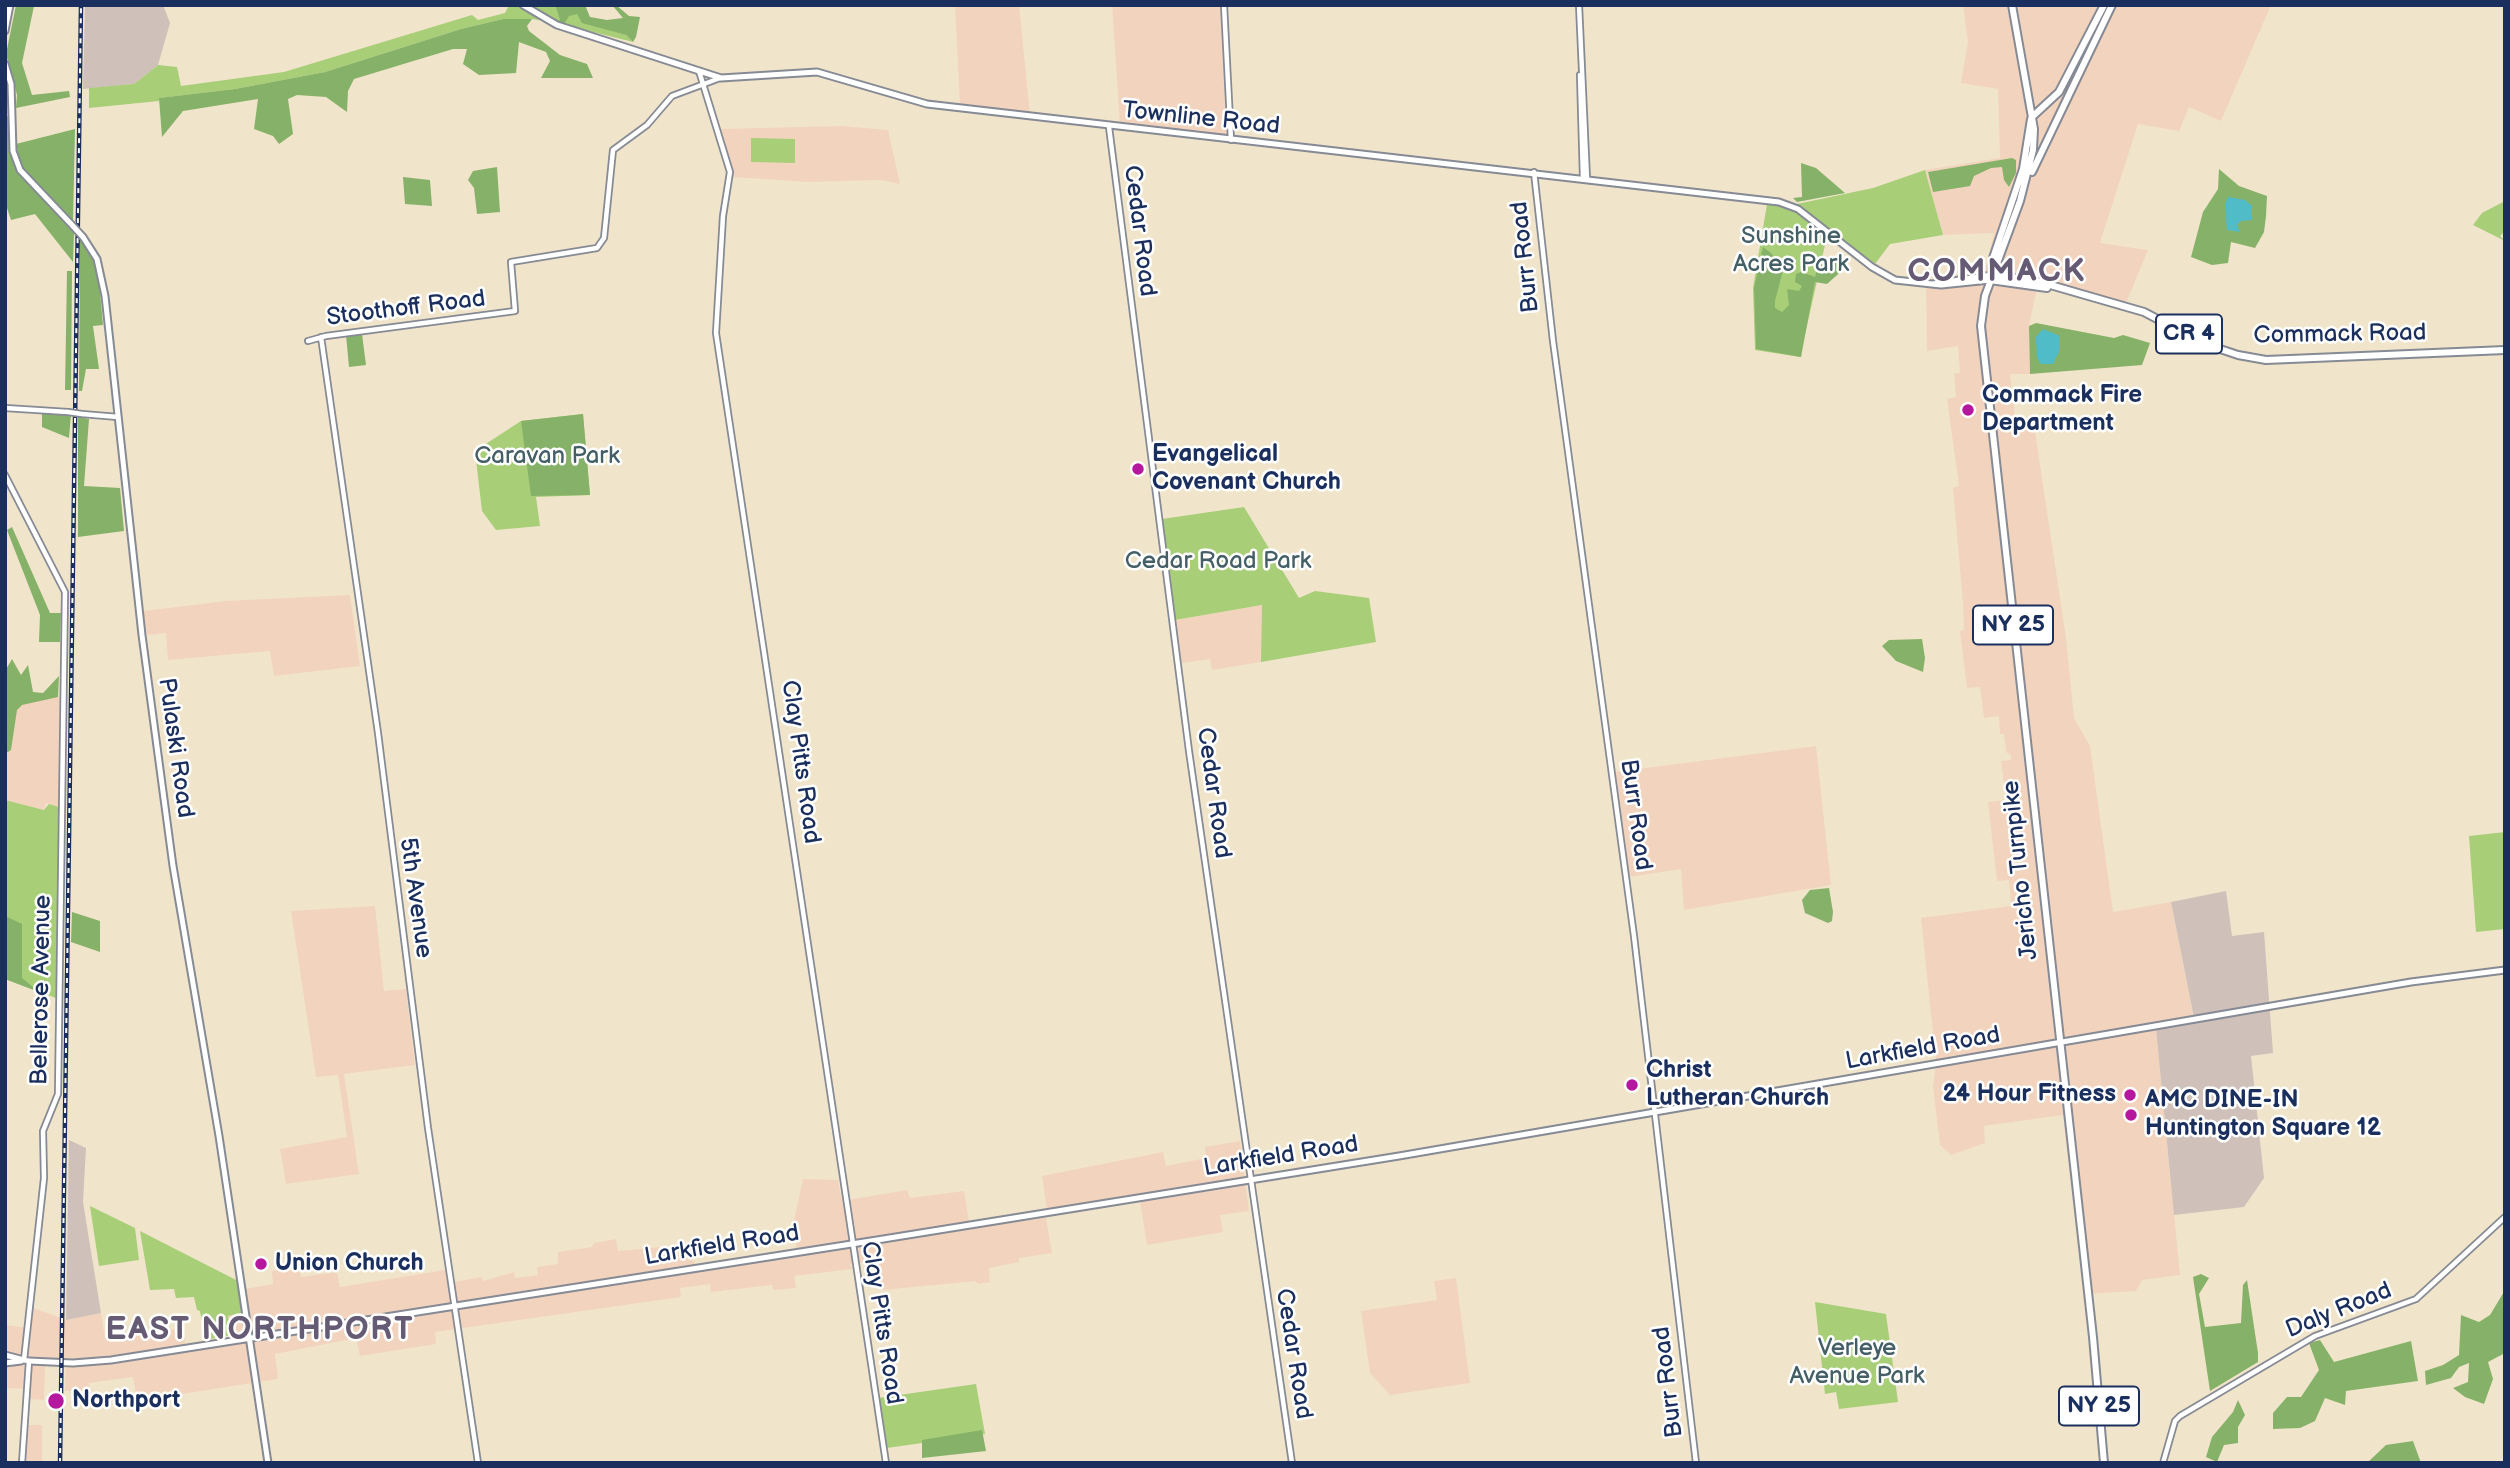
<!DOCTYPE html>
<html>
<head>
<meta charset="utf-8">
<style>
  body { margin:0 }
  #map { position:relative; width:2510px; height:1468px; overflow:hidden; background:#f0e5ca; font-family:"Balsamiq Sans",sans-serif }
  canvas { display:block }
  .frame { position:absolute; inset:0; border:7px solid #1b2f5e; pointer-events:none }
</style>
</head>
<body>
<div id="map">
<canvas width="2510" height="1468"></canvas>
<div class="frame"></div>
</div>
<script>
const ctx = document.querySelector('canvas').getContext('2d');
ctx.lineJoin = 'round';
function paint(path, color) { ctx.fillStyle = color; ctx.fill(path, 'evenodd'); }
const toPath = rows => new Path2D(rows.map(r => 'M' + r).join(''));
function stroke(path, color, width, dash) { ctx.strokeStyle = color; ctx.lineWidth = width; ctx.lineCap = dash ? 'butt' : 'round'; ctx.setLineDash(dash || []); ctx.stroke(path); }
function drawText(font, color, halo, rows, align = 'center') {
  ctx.font = font + ' "Balsamiq Sans",sans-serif'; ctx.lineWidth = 5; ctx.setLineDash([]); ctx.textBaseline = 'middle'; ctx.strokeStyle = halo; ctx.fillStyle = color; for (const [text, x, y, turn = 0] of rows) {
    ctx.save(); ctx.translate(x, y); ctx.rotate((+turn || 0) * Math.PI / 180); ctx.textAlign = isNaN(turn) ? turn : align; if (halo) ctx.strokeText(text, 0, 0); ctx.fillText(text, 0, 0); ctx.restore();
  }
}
const built = toPath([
  [955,5,1019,5,1030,115,960,106],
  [1112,5,1221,5,1228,137,1120,125],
  [1963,5,2271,5,2221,121,2189,107,2179,131,2138,124,2100,243,2148,250,2126,303,2035,277,1986,271,1993,280,2037,288,2029,326,2030,374,2010,374,2016,426,2034,425,2066,638,2074,718,2090,746,2113,912,2171,902,2195,1024,2156,1030,2180,1275,2142,1280,2136,1291,2084,1294,2063,1115,1984,1126,1985,1143,1951,1155,1940,1145,1933,1087,1936,1062,1921,918,2011,906,2009,880,1997,881,1988,802,2006,800,2001,761,2011,760,2011,755,2006,752,2004,734,2000,734,1999,716,1984,718,1980,687,1967,688,1960,631,1964,630,1963,603,1953,488,1959,486,1947,399,1956,397,1954,374,1960,373,1958,346,1927,351,1926,280,1985,270,1994,233,1943,235,1925,170,2000,158,1998,89,1961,83,1968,42],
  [842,126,888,130,900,184,881,180,809,182,733,177,720,129],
  [350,595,360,666,274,676,270,651,168,660,166,633,147,635,143,611,226,601],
  [1263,605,1261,662,1212,670,1210,659,1182,663,1175,620],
  [60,697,59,807,46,803,44,810,5,800,5,698],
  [1816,746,1831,885,1684,910,1681,869,1629,877,1615,772],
  [375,906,384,991,406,989,415,1065,344,1074,359,1174,286,1184,280,1149,347,1137,338,1075,316,1077,291,911],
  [1240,1141,1249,1211,1220,1215,1223,1232,1147,1245,1139,1196,1047,1210,1042,1176,1163,1152,1166,1166,1206,1158,1205,1147],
  [803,1179,838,1180,842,1201,907,1190,910,1198,964,1191,970,1228,1046,1218,1052,1253,1019,1258,1019,1262,989,1268,990,1282,978,1284,976,1281,883,1290,878,1261,850,1264,852,1269,794,1276,796,1288,773,1290,772,1285,711,1292,710,1284,680,1288,681,1297,435,1332,436,1344,360,1356,356,1338,275,1354,278,1379,137,1401,133,1377,89,1383,90,1391,65,1391,66,1363,45,1362,44,1400,29,1399,30,1389,5,1388,5,1325,29,1328,31,1307,66,1320,101,1313,105,1339,183,1328,186,1351,232,1343,228,1316,248,1311,245,1289,273,1284,272,1271,299,1267,301,1277,337,1272,340,1287,445,1270,448,1283,482,1277,483,1281,514,1272,515,1278,538,1275,537,1267,558,1264,558,1252,592,1247,594,1243,616,1239,618,1251,681,1245,695,1263,697,1271,797,1256,794,1220],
  [1456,1278,1470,1383,1390,1395,1370,1373,1361,1311,1437,1300,1434,1281],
  [27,1425,42,1425,42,1463,24,1463]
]);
const industrial = toPath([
  [85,5,163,5,170,23,158,65,134,84,83,89],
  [2226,891,2232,936,2264,932,2273,1053,2251,1056,2264,1178,2244,1207,2174,1215,2156,1029,2195,1023,2171,902],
  [69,1140,86,1148,83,1202,101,1313,66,1320]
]);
const green = toPath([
  [509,5,582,5,584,22,626,35,633,42,557,23,532,19,503,19,461,29,325,72,235,89,160,98,159,101,89,108,89,88,134,84,158,65,177,67,181,86,284,72,472,15,478,20,505,13],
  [751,138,795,139,795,163,751,162],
  [1925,170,1943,235,1890,244,1875,264,1797,204,1873,188],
  [2505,201,2505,231,2500,236,2505,241,2473,225,2482,213],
  [1767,204,1783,205,1795,210,1827,236,1800,357,1755,350,1753,288],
  [583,414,590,495,536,497,540,526,496,530,482,511,475,451,521,421],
  [1244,507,1299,598,1315,591,1369,598,1376,642,1261,662,1262,605,1175,620,1162,519],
  [5,800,44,810,49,804,59,807,56,998,5,979],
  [2505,832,2505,929,2476,932,2469,836],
  [90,1206,135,1228,139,1260,99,1266],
  [140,1231,238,1281,242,1313,228,1316,231,1335,205,1340,200,1311,197,1310,194,1297,176,1298,174,1289,150,1290],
  [1815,1302,1886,1314,1898,1402,1839,1409,1836,1392,1825,1394],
  [976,1384,985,1434,887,1448,878,1398]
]);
const forest = toPath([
  [16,5,34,6,22,63,32,95,69,91,70,97,16,108,17,95,6,54],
  [563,5,585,5,590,17,607,20,623,18,612,5,616,5,629,16,640,17,636,37,633,42,626,35,582,23,577,14,569,16,564,24,557,23,560,20,556,7],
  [503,19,532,19,527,26,529,31,560,55,587,64,593,78,541,78,550,61,546,52,519,42,516,73,479,75,463,64,467,49,453,49,354,79,348,91,347,112,326,97,297,95,288,99,293,134,279,144,273,136,254,129,258,99,183,111,162,137,159,98,235,89,325,72,461,29],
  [9,116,10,152,19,172,74,233,73,262,35,214,11,220,5,202,5,117],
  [75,129,73,222,30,179,21,166,16,144],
  [2012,158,2016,160,2016,173,2009,187,2004,180,2002,167,1991,168,1974,176,1970,186,1933,192,1928,172],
  [1801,163,1816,168,1845,193,1797,202,1793,198,1802,197],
  [497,167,500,212,477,214,474,188,468,180,473,171],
  [2219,169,2239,186,2267,196,2266,216,2264,232,2255,248,2231,242,2228,263,2212,265,2191,257,2203,212,2218,189],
  [403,177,430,180,432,206,405,204],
  [80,238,93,256,98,270,103,325,93,326,99,369,86,369,82,391,79,391],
  [1763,247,1771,253,1783,270,1775,301,1775,308,1782,312,1789,305,1787,289,1799,291,1802,286,1795,282,1796,274,1801,272,1815,277,1822,255,1845,268,1827,284,1815,282,1801,357,1756,349,1754,288],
  [67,271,72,271,71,390,65,390],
  [2036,323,2114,338,2123,335,2150,343,2142,365,2030,374,2029,326],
  [362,334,366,365,349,367,346,335],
  [42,413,71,414,69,438,42,427],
  [583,414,590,495,531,496,521,421],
  [78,417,89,419,84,486,120,488,124,531,78,537],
  [12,527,50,613,61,613,60,642,39,642,40,615,7,530],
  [1922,639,1925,658,1923,672,1896,661,1882,646,1889,640],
  [12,659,21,675,28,665,33,692,43,693,59,676,58,697,22,705,17,710,11,750,8,752,5,751,5,671],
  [1829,888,1833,912,1832,921,1828,923,1805,913,1802,900,1810,890],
  [72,912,100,921,100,952,71,942],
  [5,916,22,924,22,978,39,992,5,979],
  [2201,1274,2209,1278,2199,1294,2205,1327,2241,1323,2243,1285,2247,1280,2258,1353,2258,1362,2210,1391,2193,1277],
  [2505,1290,2505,1353,2488,1362,2493,1379,2484,1404,2465,1397,2453,1388,2468,1382,2469,1363,2459,1367,2451,1378,2426,1385,2425,1371,2443,1365,2459,1355,2461,1315,2479,1322,2490,1315],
  [2320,1340,2334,1362,2411,1341,2418,1381,2346,1391,2345,1405,2325,1398,2315,1421,2300,1428,2273,1429,2273,1413,2287,1397,2301,1397,2319,1370,2309,1343],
  [2238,1400,2245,1415,2238,1427,2238,1443,2224,1445,2217,1462,2206,1457,2212,1437,2233,1412],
  [982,1430,986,1451,922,1458,922,1440],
  [2413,1441,2421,1463,2367,1463,2386,1445]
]);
const water = toPath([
  [2228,197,2245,200,2252,206,2252,220,2241,221,2237,225,2240,232,2227,230,2225,204],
  [2043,329,2060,336,2060,350,2053,364,2041,364,2037,358,2036,337]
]);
const tertiary = toPath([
  [1224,5,1231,140],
  [1579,5,1587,179],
  [699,71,730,172,723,216,716,333,886,1463],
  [1580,75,1583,178],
  [1109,127,1189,751,1292,1463],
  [1534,172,1553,341,1634,936,1696,1463],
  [321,337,378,733,428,1128,478,1463],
  [308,341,326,336,515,311,511,262,597,248,604,238,613,150,647,125,672,96,720,78],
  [5,408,68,412],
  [82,414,118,417],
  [5,475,65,592,58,1094,43,1131,44,1178,24,1360,29,1361,22,1463],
  [2163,1463,2175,1421,2180,1416,2315,1336,2416,1299,2505,1217]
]);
const secondary = toPath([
  [523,5,557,25,721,78,817,72,927,104,1779,202,1798,209,1872,267,1895,280,1941,285,1990,280],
  [5,31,10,5],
  [5,64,11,84,13,151,20,170,71,224],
  [83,237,97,259,105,296,142,635,173,866,219,1136,268,1463],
  [1933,284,1992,275],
  [5,1355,24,1360],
  [29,1361,73,1363,111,1360,877,1240,1399,1156,2411,982,2505,970],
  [5,1363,21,1361]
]);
const primary = toPath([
  [2012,5,2034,129,2033,150,2020,201,1985,296,1981,326,2093,1337,2104,1463],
  [2032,117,2059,92,2104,5],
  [2032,172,2112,5],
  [1992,270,1993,258,2023,169,2031,119],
  [1992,275,2040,282,2144,312,2205,344,2238,355,2266,360,2505,350],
  [1990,280,2047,288]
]);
const rail = toPath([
  [60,1463,81,5]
]);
const tertiaryBridge = toPath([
  [68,412,82,414]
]);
const secondaryBridge = toPath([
  [71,224,83,237]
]);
const markers = [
  [1968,410,7,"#b5179e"],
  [1138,469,7,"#b5179e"],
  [1632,1085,7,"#b5179e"],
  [2130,1095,7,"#b5179e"],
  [2131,1115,7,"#b5179e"],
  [261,1264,7,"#b5179e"],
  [56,1401,9,"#b5179e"]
];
const shields = [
  [2189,334,66],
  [2013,625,80],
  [2099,1406,80]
];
const shieldNames = [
  ["CR 4",2189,334],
  ["NY 25",2013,625],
  ["NY 25",2099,1406]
];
const streetNames = [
  ["Townline Road",1201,119,6],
  ["Cedar Road",1139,231,83],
  ["Burr Road",1526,257,-96],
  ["Stoothoff Road",406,309,-7],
  ["Commack Road",2340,335,-1],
  ["Pulaski Road",175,748,82],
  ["Clay Pitts Road",800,762,82],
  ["Cedar Road",1213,793,82],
  ["Burr Road",1635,815,82],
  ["Jericho Turnpike",2021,870,-96],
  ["5th Avenue",415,898,82],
  ["Bellerose Avenue",42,990,-89],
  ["Larkfield Road",1923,1049,-10],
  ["Larkfield Road",1281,1157,-9],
  ["Larkfield Road",722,1246,-9],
  ["Daly Road",2339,1311,-22],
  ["Clay Pitts Road",881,1323,81],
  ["Cedar Road",1293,1354,81],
  ["Burr Road",1669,1382,-97]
];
const parkNames = [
  ["Sunshine",1791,237],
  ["Acres Park",1791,265],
  ["Caravan Park",547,457],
  ["Cedar Road Park",1218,562],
  ["Verleye",1857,1349],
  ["Avenue Park",1857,1377]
];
const poiNames = [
  ["Commack Fire",1982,396],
  ["Department",1982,424],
  ["Evangelical",1152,455],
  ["Covenant Church",1152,483],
  ["Christ",1646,1071],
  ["Lutheran Church",1646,1099],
  ["24 Hour Fitness",2116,1095,"right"],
  ["AMC DINE-IN",2145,1101],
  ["Huntington Square 12",2145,1129],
  ["Union Church",275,1264],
  ["Northport",72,1401]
];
const districtNames = [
  ["COMMACK",1997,273],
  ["EAST NORTHPORT",260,1331]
];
paint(built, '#f2d4be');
paint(industrial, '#cfc0ba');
paint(green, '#a8ce78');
paint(forest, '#86b168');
paint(water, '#4fbcc8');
stroke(tertiary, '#868a94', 8);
stroke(secondary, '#868a94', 9);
stroke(primary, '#868a94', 10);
stroke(tertiary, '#fff', 4.5);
stroke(secondary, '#fff', 5);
stroke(primary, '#fff', 6);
stroke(rail, '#1b2f5e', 4.5);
stroke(rail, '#fff', 2, [5]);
stroke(tertiaryBridge, '#868a94', 8, []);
stroke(secondaryBridge, '#868a94', 9, []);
stroke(tertiaryBridge, '#fff', 4.5);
stroke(secondaryBridge, '#fff', 5);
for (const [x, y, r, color] of markers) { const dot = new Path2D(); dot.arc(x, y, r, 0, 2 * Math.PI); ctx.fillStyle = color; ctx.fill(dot); stroke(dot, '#fff', 2.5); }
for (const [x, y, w] of shields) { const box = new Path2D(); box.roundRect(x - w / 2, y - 19.5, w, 39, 5); ctx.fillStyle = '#fff'; ctx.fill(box); stroke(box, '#1b2f5e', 2); }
drawText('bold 23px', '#1b2f5e', null, shieldNames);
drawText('24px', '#1b2f5e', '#fff', streetNames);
drawText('24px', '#455f66', '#fff', parkNames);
drawText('bold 24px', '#1b2f5e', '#fff', poiNames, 'left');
ctx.letterSpacing = '2px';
drawText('bold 32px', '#665b75', '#fff', districtNames);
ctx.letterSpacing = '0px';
</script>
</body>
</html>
